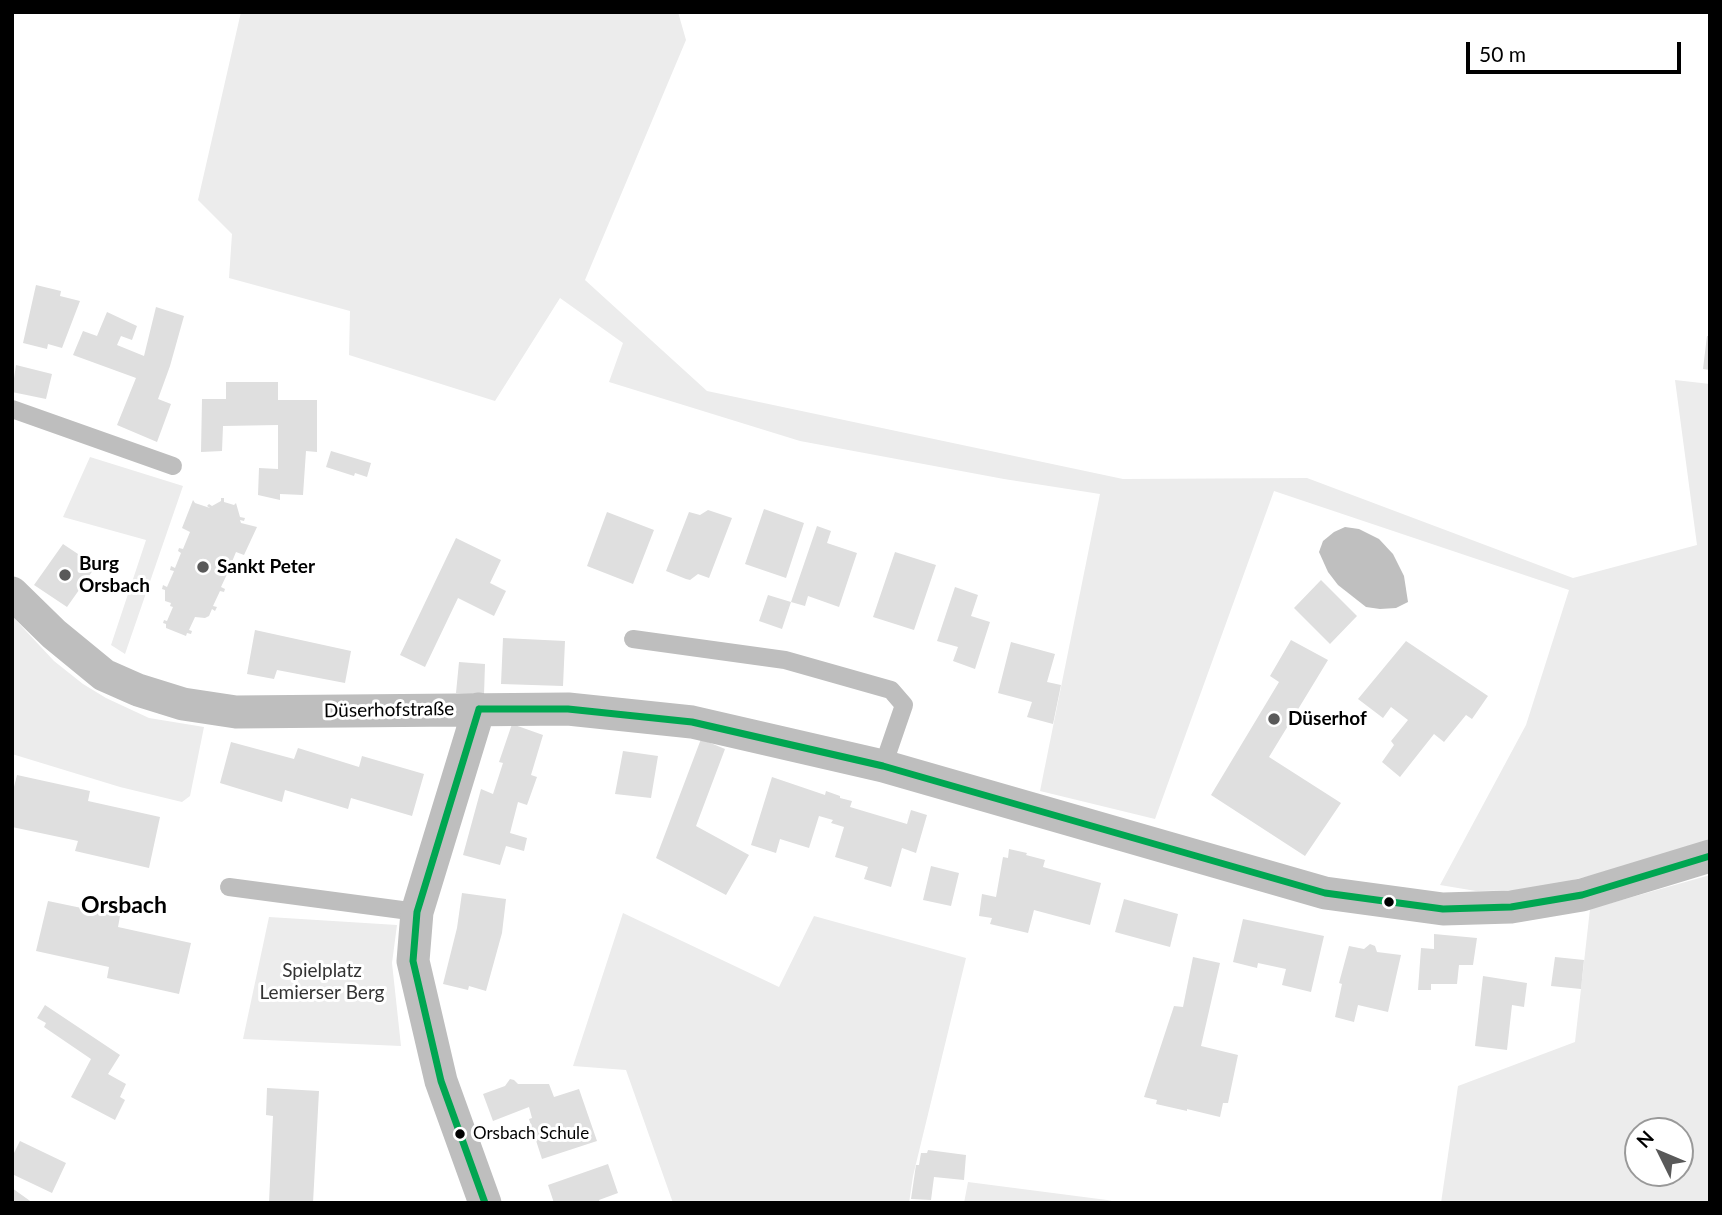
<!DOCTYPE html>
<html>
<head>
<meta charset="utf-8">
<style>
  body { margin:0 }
  #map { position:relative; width:1722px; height:1215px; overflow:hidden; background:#fff; font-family:Lato,sans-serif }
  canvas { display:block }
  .frame { position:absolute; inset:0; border:14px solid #000; pointer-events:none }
  .north { position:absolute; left:1624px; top:1117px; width:70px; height:70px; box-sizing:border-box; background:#fff; border:2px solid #999; border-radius:50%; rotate:313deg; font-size:19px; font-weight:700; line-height:28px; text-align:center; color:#000 }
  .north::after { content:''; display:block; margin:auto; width:24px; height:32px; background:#595959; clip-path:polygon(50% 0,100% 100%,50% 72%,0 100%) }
  .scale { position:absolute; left:1466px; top:42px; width:215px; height:32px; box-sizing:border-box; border:4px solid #000; border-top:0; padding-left:9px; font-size:21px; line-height:24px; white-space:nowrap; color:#000; -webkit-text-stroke:5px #fff; paint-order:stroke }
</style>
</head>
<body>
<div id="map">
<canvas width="1722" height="1215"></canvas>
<div class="frame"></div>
<div class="north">N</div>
<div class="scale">50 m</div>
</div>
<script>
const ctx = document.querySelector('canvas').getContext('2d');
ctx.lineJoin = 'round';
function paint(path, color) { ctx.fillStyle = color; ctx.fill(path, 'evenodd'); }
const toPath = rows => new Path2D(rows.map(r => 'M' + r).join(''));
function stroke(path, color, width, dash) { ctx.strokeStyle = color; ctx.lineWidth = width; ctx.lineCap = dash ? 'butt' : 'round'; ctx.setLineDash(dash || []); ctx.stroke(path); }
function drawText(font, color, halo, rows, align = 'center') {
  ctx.font = font + ' Lato,sans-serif'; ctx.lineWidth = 6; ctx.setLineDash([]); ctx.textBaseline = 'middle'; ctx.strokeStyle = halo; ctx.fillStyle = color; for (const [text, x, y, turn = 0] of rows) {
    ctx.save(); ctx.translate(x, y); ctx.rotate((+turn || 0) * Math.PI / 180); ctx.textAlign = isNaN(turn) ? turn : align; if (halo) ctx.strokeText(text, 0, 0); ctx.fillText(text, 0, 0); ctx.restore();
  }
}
const green = toPath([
  [241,12,678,12,686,40,585,280,707,391,1123,479,1307,478,1573,578,1697,545,1675,380,1710,384,1710,841,1613,870,1533,890,1476,891,1440,885,1526,725,1569,590,1274,491,1155,819,1040,791,1100,494,1004,479,800,441,609,382,623,343,560,298,495,401,349,355,350,311,229,278,232,234,198,200],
  [90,457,183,486,125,654,111,645,146,540,63,517],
  [12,616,54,661,83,684,106,698,149,718,204,727,190,796,182,802,120,787,12,754],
  [1710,875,1710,1203,1441,1203,1458,1086,1575,1042,1590,909],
  [1638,1131,1680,1131,1680,1173,1638,1173],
  [623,913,779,987,814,916,966,958,913,1176,909,1203,673,1203,626,1070,573,1066],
  [269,917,397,925,392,963,401,1046,243,1039],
  [968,1182,1107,1200,1122,1203,964,1203]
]);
const water = toPath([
  [1345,527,1359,529,1379,539,1393,554,1404,576,1408,602,1396,608,1380,609,1366,607,1338,585,1328,572,1319,552,1323,541,1334,532]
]);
const building = toPath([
  [36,285,61,291,60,296,80,301,62,348,48,344,47,349,23,343],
  [156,307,184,316,170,366,158,399,171,404,157,442,117,425,136,378,73,355,83,331,97,336,107,312,137,326,132,340,121,336,117,345,144,356],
  [1707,336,1710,336,1710,370,1703,369],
  [16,365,52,374,46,399,12,392],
  [226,382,278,382,278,400,317,400,317,452,306,451,303,495,280,494,280,500,258,495,259,468,278,469,278,425,223,426,222,451,201,452,202,399,226,399],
  [331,451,371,463,367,477,355,473,354,476,326,467],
  [221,498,224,498,224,502,234,505,236,503,240,517,245,518,244,521,240,520,241,523,257,527,244,555,236,552,229,569,233,570,231,573,228,572,221,587,225,589,224,592,220,591,213,606,217,607,215,611,212,609,209,616,205,618,195,617,189,630,192,631,191,634,187,633,186,636,166,628,166,624,163,623,164,620,167,621,173,607,170,606,171,603,165,601,165,590,162,589,163,585,167,587,174,571,170,570,171,566,175,568,181,553,178,551,179,548,183,549,190,532,182,528,193,500,195,503,210,508,207,506,209,504,212,506,221,501],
  [764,509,804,523,786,578,745,564],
  [708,510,732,518,709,578,698,574,690,580,686,579,666,571,689,512,700,515],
  [607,512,654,530,633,584,587,566],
  [817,526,831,531,827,543,857,553,839,607,808,596,805,606,791,602],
  [456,538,501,560,490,583,506,591,494,616,458,598,425,667,400,655],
  [63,544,96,566,67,607,34,585],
  [895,552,936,565,914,630,873,617],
  [1321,580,1357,616,1330,644,1294,608],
  [955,587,978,595,971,616,990,622,975,669,953,661,958,647,937,641],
  [768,595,791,602,782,629,759,621],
  [255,630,351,651,345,683,277,670,274,679,247,674],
  [503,638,565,641,563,686,501,684],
  [1291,640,1328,660,1269,757,1341,803,1305,856,1211,795,1279,682,1270,676],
  [1406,641,1488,696,1472,719,1466,715,1444,742,1434,734,1400,777,1382,762,1394,745,1391,741,1408,720,1391,707,1383,718,1358,699],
  [1011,642,1055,654,1047,682,1061,685,1053,724,1027,717,1032,702,998,693],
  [459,662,485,664,484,695,456,693],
  [512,724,543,735,531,775,537,777,527,805,518,802,510,833,527,838,524,851,506,846,500,865,463,855,481,789,493,794,503,763,499,762],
  [701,739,725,749,696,826,749,855,726,895,656,858],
  [231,742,294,759,298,748,359,767,362,756,424,774,412,816,351,798,348,809,285,790,282,802,220,783],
  [623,751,658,756,651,798,615,794],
  [17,775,90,791,88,801,160,817,149,868,75,851,78,841,12,827,12,795],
  [772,777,825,795,826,791,840,796,840,798,852,801,850,807,907,824,911,810,927,815,916,853,902,848,891,887,864,879,868,867,835,857,844,827,831,823,833,820,819,816,809,848,780,839,776,853,751,845],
  [1009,849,1027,853,1026,855,1045,860,1043,867,1101,883,1090,925,1034,910,1028,933,990,924,992,918,979,916,982,894,996,897,1003,857,1008,858],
  [931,866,959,873,951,906,923,900],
  [462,893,506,899,502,933,486,991,469,986,468,990,443,984,457,928],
  [1124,899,1178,914,1170,947,1115,932],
  [48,901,120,916,118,927,191,943,179,994,107,978,109,967,36,951],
  [1243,919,1324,936,1311,992,1282,985,1286,969,1258,963,1257,968,1233,962],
  [1434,934,1477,938,1473,965,1459,965,1457,984,1431,984,1431,990,1418,990,1421,948,1434,949],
  [1370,944,1375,946,1377,952,1401,955,1388,1012,1358,1005,1354,1022,1335,1017,1342,984,1339,983,1349,946,1364,949],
  [1193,957,1220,963,1201,1046,1238,1055,1228,1103,1223,1103,1220,1117,1187,1109,1187,1111,1156,1104,1157,1100,1144,1097,1174,1006,1183,1007],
  [1555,957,1584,960,1581,989,1551,986],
  [1483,976,1527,983,1524,1007,1512,1005,1507,1050,1475,1046],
  [45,1005,120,1055,108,1074,126,1084,120,1097,125,1100,115,1120,71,1097,91,1059,44,1027,46,1023,37,1018],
  [510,1079,514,1080,518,1084,549,1084,554,1097,579,1089,597,1141,542,1159,529,1119,532,1118,529,1107,493,1121,483,1094,505,1086],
  [267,1088,319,1091,313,1203,269,1203,273,1116,266,1115],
  [20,1141,66,1163,52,1193,12,1174,12,1157],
  [928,1150,966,1155,964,1180,934,1177,931,1200,911,1199,916,1165,919,1165,921,1153,927,1153],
  [608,1164,618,1193,599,1200,600,1203,554,1203,548,1185],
  [12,1188,33,1203,12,1203]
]);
const service = toPath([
  [12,409,173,466],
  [633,639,785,660,891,690,904,705,883,766],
  [229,887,417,912]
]);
const minor = toPath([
  [12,593,54,634,104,675,138,690,183,704,236,712,568,709,692,722,883,766,1325,893,1443,909,1511,907,1582,895,1710,856],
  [479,709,417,912,413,961,441,1081,485,1203]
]);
const bus1 = toPath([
  [479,709,568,709,692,722,883,766,1325,893,1443,909,1511,907,1582,895,1710,856],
  [479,709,417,912,413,961,441,1081,485,1203]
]);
const markers = [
  [203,567,7,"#595959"],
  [65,575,7,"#595959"],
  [1274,719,7,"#595959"],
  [1389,902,6,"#000"],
  [460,1134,6,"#000"]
];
const busNames = [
  ["Orsbach Schule",473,1134]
];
const poiNames = [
  ["Burg",79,564],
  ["Orsbach",79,586],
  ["Sankt Peter",217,567],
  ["Düserhof",1288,719]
];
const streetNames = [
  ["Düserhofstraße",389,710,-1]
];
const parkNames = [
  ["Spielplatz",322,971],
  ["Lemierser Berg",322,993]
];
const quarterNames = [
  ["Orsbach",124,906]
];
paint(green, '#ececec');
paint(water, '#bfbfbf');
paint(building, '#dfdfdf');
stroke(service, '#bebebe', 18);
stroke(minor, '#bebebe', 33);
stroke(bus1, '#00a651', 7);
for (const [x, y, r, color] of markers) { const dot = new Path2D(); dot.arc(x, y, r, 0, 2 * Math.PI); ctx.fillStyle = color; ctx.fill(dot); stroke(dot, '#fff', 2.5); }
drawText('17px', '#000', '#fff', busNames, 'left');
drawText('bold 19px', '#000', '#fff', poiNames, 'left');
drawText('19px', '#000', '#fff', streetNames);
drawText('19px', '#333', '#fff', parkNames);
drawText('bold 23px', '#000', '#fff', quarterNames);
</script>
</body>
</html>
